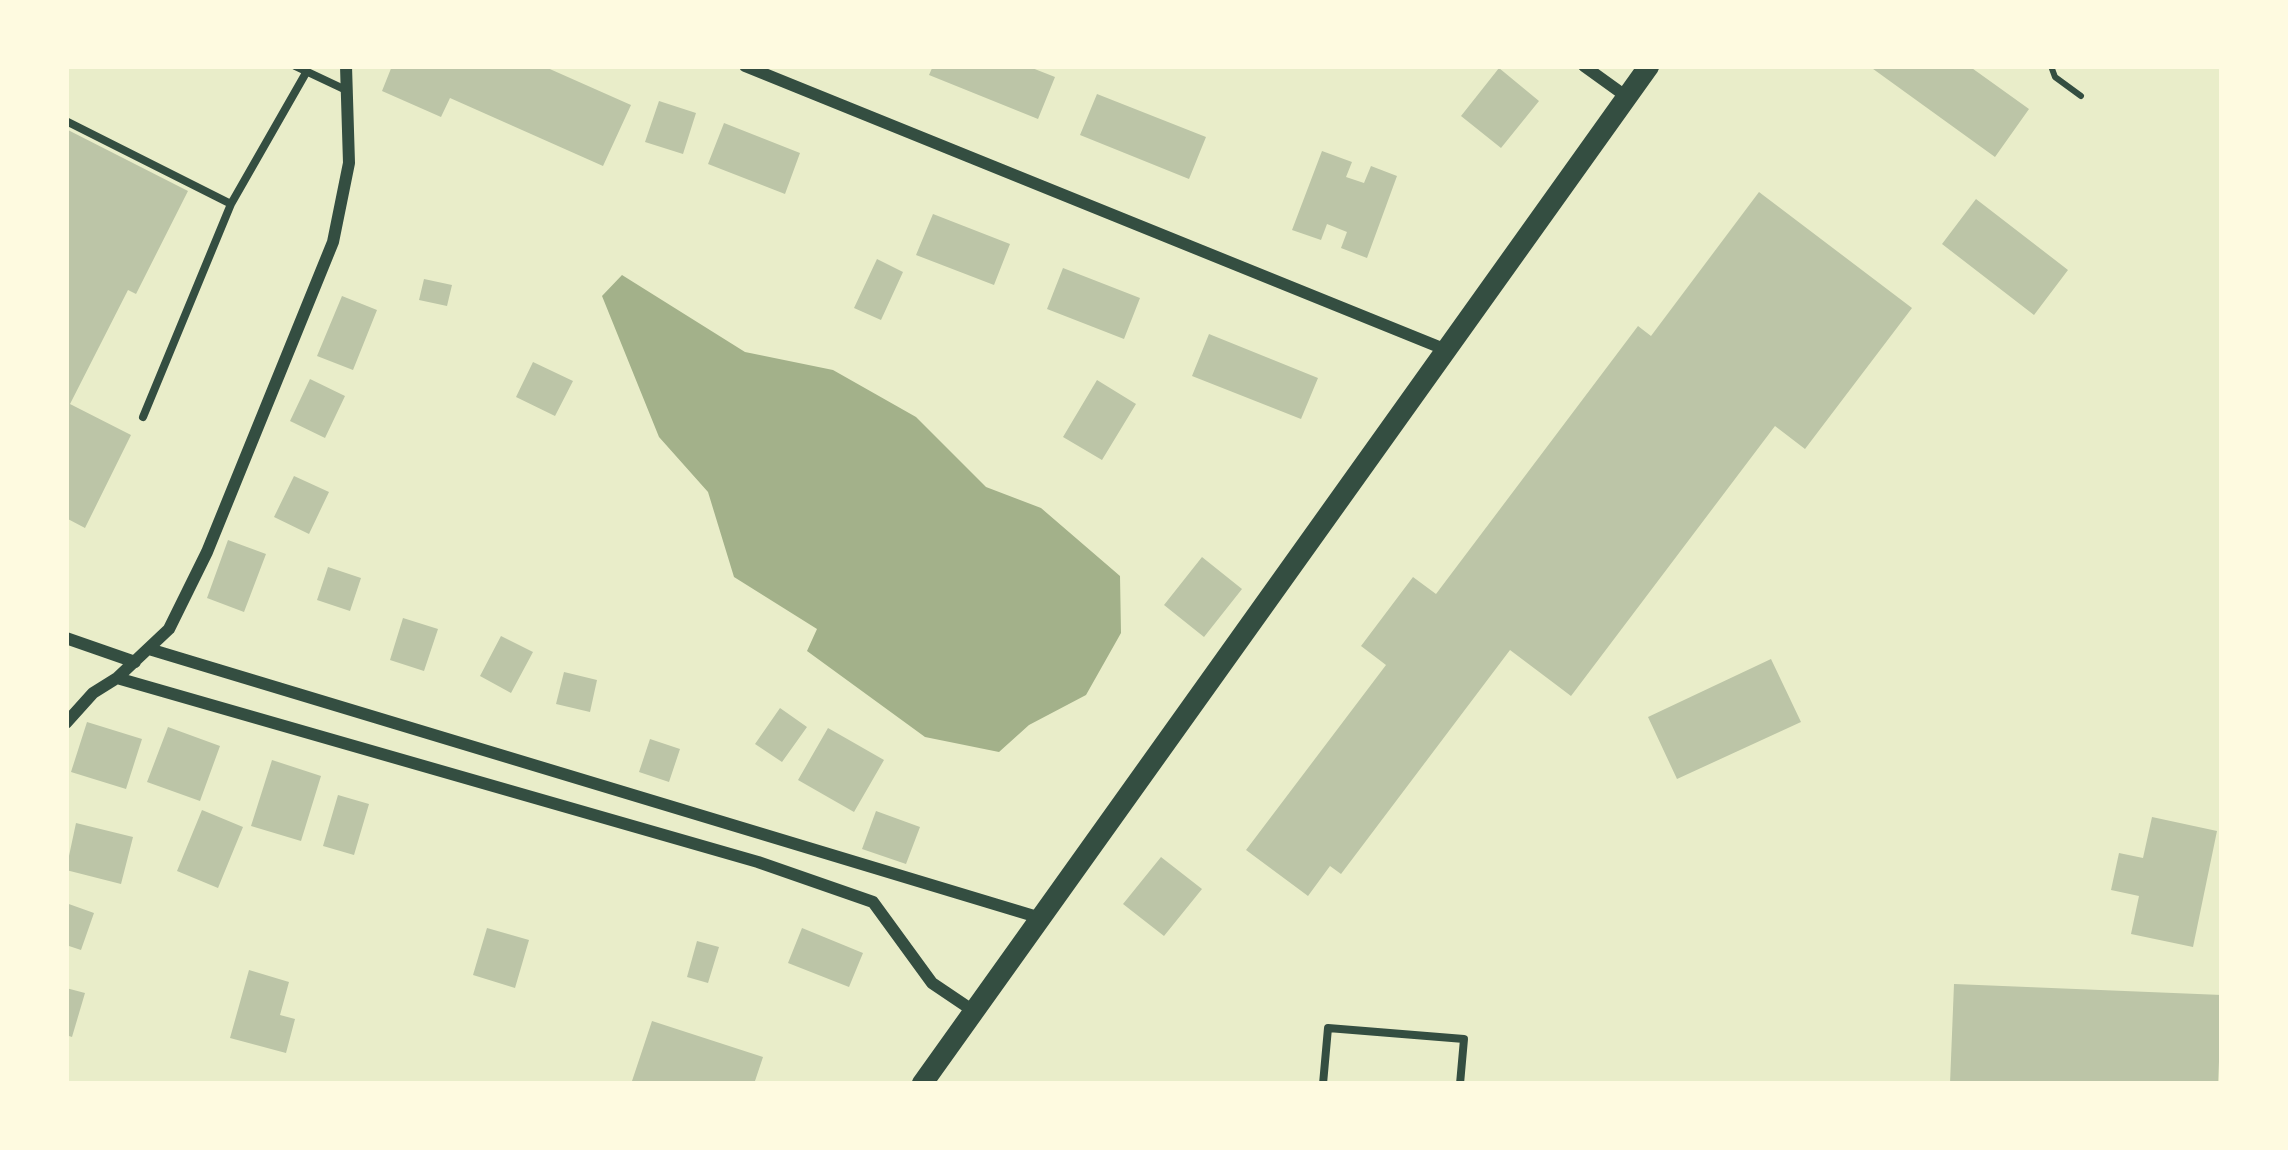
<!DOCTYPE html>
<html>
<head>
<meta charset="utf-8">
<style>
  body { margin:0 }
  #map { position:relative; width:2288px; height:1150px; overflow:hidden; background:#e9edc9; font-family:Literata,serif }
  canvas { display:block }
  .frame { position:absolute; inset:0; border:69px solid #fefae0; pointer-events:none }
</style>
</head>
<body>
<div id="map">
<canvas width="2288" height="1150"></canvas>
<div class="frame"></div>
</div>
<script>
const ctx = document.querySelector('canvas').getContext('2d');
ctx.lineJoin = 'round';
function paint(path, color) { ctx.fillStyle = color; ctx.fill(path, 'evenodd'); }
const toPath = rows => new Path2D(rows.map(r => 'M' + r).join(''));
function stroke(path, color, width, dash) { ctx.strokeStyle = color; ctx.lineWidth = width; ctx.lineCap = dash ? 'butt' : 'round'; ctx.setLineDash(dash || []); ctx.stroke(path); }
const water = toPath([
  [622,275,745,352,833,370,916,417,986,487,1041,508,1120,576,1121,633,1086,695,1029,725,999,752,925,737,807,651,817,629,734,577,708,492,659,437,602,296]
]);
const building = toPath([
  [392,66,543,66,631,105,603,166,450,98,441,117,382,91],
  [933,66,1027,66,1055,77,1038,119,929,75],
  [1869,66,1969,66,2029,109,1995,157],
  [1499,68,1539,101,1501,148,1461,116],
  [1097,94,1206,137,1189,179,1080,135],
  [659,101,696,113,683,154,645,142],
  [724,123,800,153,785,194,708,164],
  [66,129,188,191,136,294,128,290,70,404,131,435,85,528,66,518],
  [1322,151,1352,162,1346,177,1364,183,1371,166,1397,176,1367,258,1341,248,1347,232,1327,224,1321,240,1292,230],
  [1759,192,1912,308,1805,449,1775,426,1571,696,1510,650,1341,874,1330,866,1308,896,1246,850,1386,665,1361,646,1413,577,1436,594,1638,326,1651,336],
  [1976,199,2068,270,2034,315,1942,244],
  [933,214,1010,244,994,285,916,255],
  [877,259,903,272,881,320,854,308],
  [1063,268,1140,298,1124,339,1047,309],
  [424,279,452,285,447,306,419,300],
  [342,296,377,310,353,370,317,356],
  [1209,334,1318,378,1301,419,1192,376],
  [533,362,573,381,555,416,516,397],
  [310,379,345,396,325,438,290,421],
  [1097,380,1136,404,1102,460,1063,437],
  [294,476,329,492,309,534,274,517],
  [228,540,266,554,244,612,207,598],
  [1202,557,1242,589,1204,637,1164,605],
  [328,567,361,578,350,611,317,600],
  [403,618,438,629,424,671,390,660],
  [501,636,533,652,511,693,480,676],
  [1771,659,1801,722,1677,779,1648,717],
  [564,672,597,680,590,712,556,704],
  [780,708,807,727,782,762,755,744],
  [87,722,142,739,126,789,71,772],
  [168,727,220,746,200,801,147,782],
  [828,728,884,760,854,812,798,780],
  [650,739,680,749,669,782,639,772],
  [272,760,321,776,301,841,251,826],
  [338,795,369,804,354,855,323,846],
  [202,810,243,827,218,888,177,871],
  [876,811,920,827,906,864,862,849],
  [2152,817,2217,831,2193,947,2131,934,2139,896,2111,890,2119,853,2143,858],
  [76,823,133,837,121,884,66,870],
  [1161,857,1202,889,1164,936,1123,904],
  [66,903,94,913,81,950,66,945],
  [487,928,529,940,515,988,473,975],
  [802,928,863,953,849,987,788,963],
  [697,941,719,947,708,983,687,977],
  [249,970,289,982,280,1015,295,1019,286,1053,230,1038],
  [1954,984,2222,995,2218,1084,1950,1084],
  [66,988,85,993,72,1037,66,1035],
  [652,1021,763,1057,754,1084,632,1081]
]);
const path = toPath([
  [2051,66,2055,77,2081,96]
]);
const service = toPath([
  [295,66,348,91],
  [66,121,231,204],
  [143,417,231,204,307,71],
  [1323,1084,1328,1028,1464,1039,1460,1084]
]);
const minor = toPath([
  [745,66,1449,351],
  [1584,66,1627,97],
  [66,638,135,662],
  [149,649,1044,919],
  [117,678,758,862,873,902,932,983,975,1012],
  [66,723,93,693,117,678,169,629,207,552,333,242,349,163,346,66]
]);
const tertiary = toPath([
  [922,1084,1649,66]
]);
paint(water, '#a3b18a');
paint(building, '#bcc5a7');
stroke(path, '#344e41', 6);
stroke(service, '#344e41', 8);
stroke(minor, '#344e41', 12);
stroke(tertiary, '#344e41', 21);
</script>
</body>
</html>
